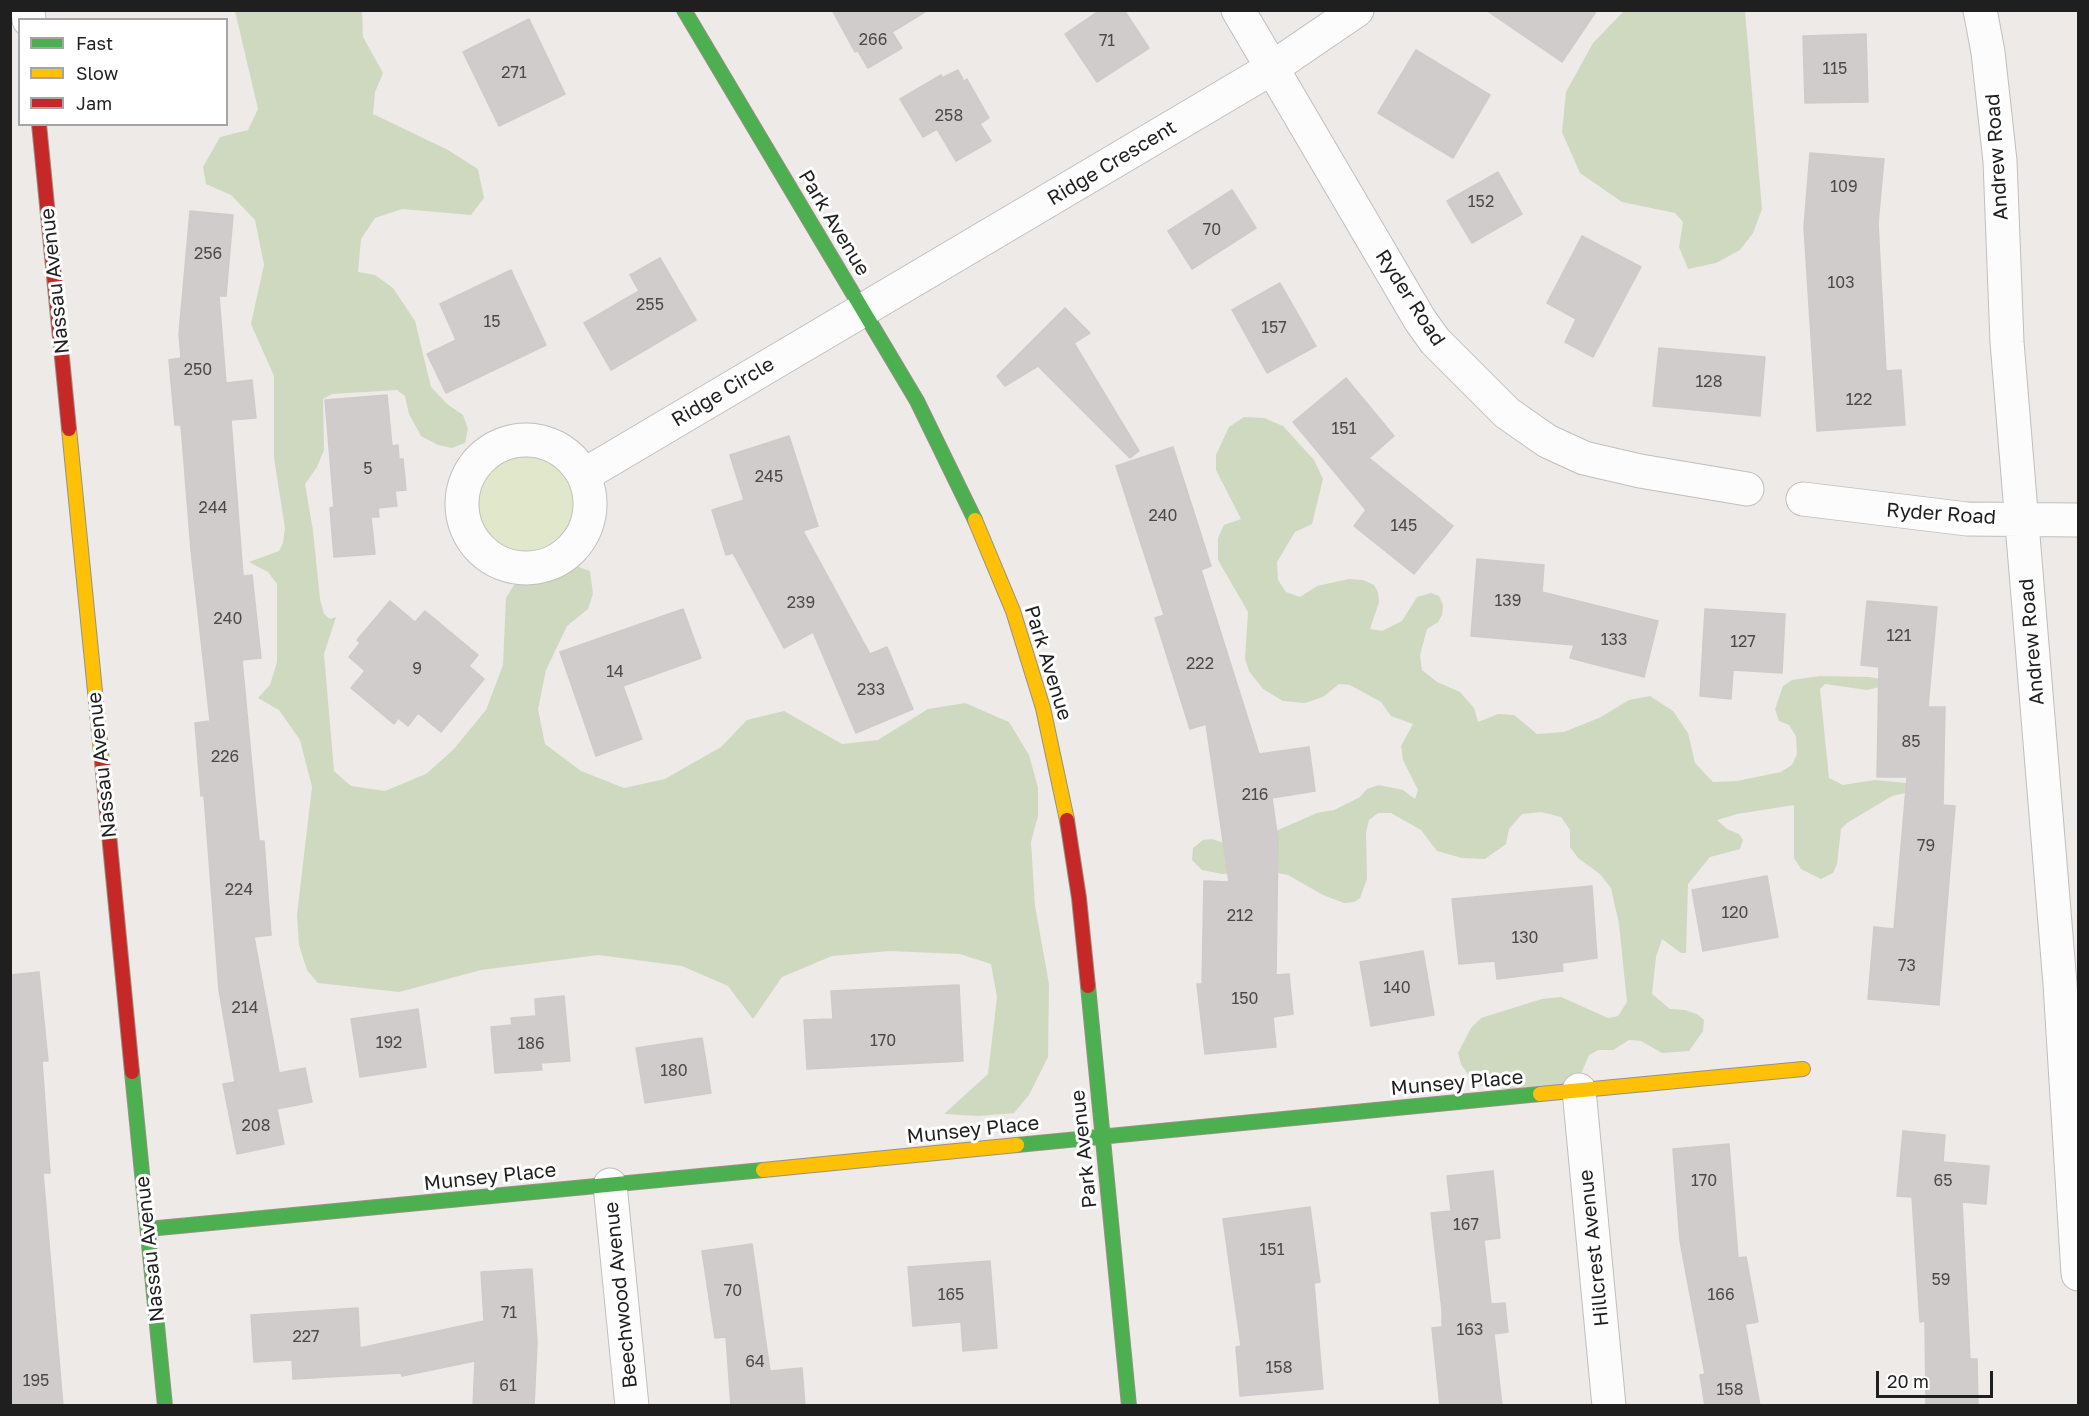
<!DOCTYPE html>
<html>
<head>
<meta charset="utf-8">
<style>
  body { margin:0 }
  #map { position:relative; width:2089px; height:1416px; overflow:hidden; background:#edeae8; font-family:"Golos Text",sans-serif }
  canvas { display:block }
  .frame { position:absolute; inset:0; border:12px solid #1f1f1f; pointer-events:none }
  .legend { position:absolute; left:18px; top:18px; width:210px; height:108px; box-sizing:border-box; background:#fff; border:2px solid #a5a5a5; margin:0; padding:8px 10px; list-style:none; font-size:18px; color:#1f1f1f }
  .legend li { display:flex; align-items:center; gap:12px; height:30px }
  .legend b { width:30px; border:2px solid #a5a5a5 }
  .scale { position:absolute; left:1876px; top:1371px; width:117px; height:27px; box-sizing:border-box; border:3px solid #1f1f1f; border-top:0; padding-left:8px; font-size:18px; line-height:21px; white-space:nowrap; color:#1f1f1f; -webkit-text-stroke:4px #fff; paint-order:stroke }
</style>
</head>
<body>
<div id="map">
<canvas width="2089" height="1416"></canvas>
<div class="frame"></div>
<ul class="legend">
<li><b style="height:8px;background:#4caf50"></b>Fast</li>
<li><b style="height:8px;background:#ffc107"></b>Slow</li>
<li><b style="height:8px;background:#c62828"></b>Jam</li>
</ul>
<div class="scale">20 m</div>
</div>
<script>
const ctx = document.querySelector('canvas').getContext('2d');
ctx.lineJoin = 'round';
function paint(path, color) { ctx.fillStyle = color; ctx.fill(path, 'evenodd'); }
const toPath = rows => new Path2D(rows.map(r => 'M' + r).join(''));
function stroke(path, color, width, dash) { ctx.strokeStyle = color; ctx.lineWidth = width; ctx.lineCap = dash ? 'butt' : 'round'; ctx.setLineDash(dash || []); ctx.stroke(path); }
function drawText(font, color, halo, rows, align = 'center') {
  ctx.font = font + ' "Golos Text",sans-serif'; ctx.lineWidth = 6; ctx.setLineDash([]); ctx.textBaseline = 'middle'; ctx.strokeStyle = halo; ctx.fillStyle = color; for (const [text, x, y, turn = 0] of rows) {
    ctx.save(); ctx.translate(x, y); ctx.rotate((+turn || 0) * Math.PI / 180); ctx.textAlign = isNaN(turn) ? turn : align; if (halo) ctx.strokeText(text, 0, 0); ctx.fillText(text, 0, 0); ctx.restore();
  }
}
const grass = toPath([
  '462 504a64 64 0 1 1 128 0a64 64 0 1 1-128 0Z'
]);
const forest = toPath([
  [362,10,363,37,383,73,375,92,373,114,448,150,478,169,484,198,471,215,402,209,375,218,361,239,358,272,375,275,393,288,415,321,431,387,447,404,463,415,468,429,465,443,452,448,438,445,421,436,409,414,405,396,397,390,332,394,323,399,324,450,317,467,305,484,313,531,320,599,324,614,330,619,336,617,324,654,334,771,351,786,385,791,426,774,453,750,486,710,503,665,506,598,514,585,576,566,590,571,593,594,588,609,567,626,546,670,538,709,545,744,581,771,624,788,665,779,721,747,747,720,784,711,842,744,878,740,928,709,965,703,1009,722,1029,755,1038,788,1038,816,1031,842,1035,906,1049,984,1048,1057,1029,1095,1014,1113,979,1116,944,1114,988,1074,997,997,991,964,960,954,890,951,832,956,782,977,753,1019,728,986,682,966,598,955,481,970,399,992,318,983,307,970,299,945,297,915,312,787,300,740,279,710,258,698,270,685,277,662,277,584,268,572,249,562,279,551,283,543,285,528,274,458,274,376,251,324,264,265,255,220,231,195,206,184,203,167,220,137,248,130,258,109,235,11],
  [1624,11,1745,11,1762,209,1753,233,1740,250,1716,263,1688,269,1679,247,1683,222,1675,213,1622,202,1580,173,1562,132,1566,92,1593,43],
  [1244,417,1264,418,1283,426,1314,460,1323,479,1312,524,1295,532,1277,562,1278,580,1286,592,1300,597,1317,586,1349,579,1363,580,1374,585,1378,592,1379,602,1370,629,1382,631,1402,621,1417,597,1431,593,1439,596,1443,605,1442,615,1438,622,1427,629,1420,655,1422,670,1437,682,1460,692,1474,708,1478,722,1498,714,1514,715,1537,734,1564,732,1601,717,1629,700,1650,696,1673,711,1688,733,1695,763,1713,782,1737,781,1781,772,1792,765,1797,754,1796,736,1789,725,1779,721,1775,709,1783,686,1792,680,1820,676,1869,677,1901,682,1867,690,1825,684,1820,689,1829,778,1843,785,1875,780,1935,786,1892,796,1847,823,1841,829,1837,864,1833,873,1821,879,1801,869,1794,858,1794,805,1737,814,1717,820,1727,829,1739,834,1743,840,1740,849,1710,857,1688,884,1686,953,1681,953,1662,939,1656,957,1652,994,1670,1009,1685,1010,1697,1014,1704,1020,1703,1031,1689,1051,1662,1053,1641,1041,1629,1040,1613,1050,1598,1050,1589,1055,1572,1095,1484,1087,1471,1079,1461,1064,1458,1053,1471,1028,1481,1018,1542,999,1561,997,1608,1018,1618,1016,1627,1002,1619,924,1611,888,1600,874,1578,858,1570,847,1570,830,1561,817,1541,812,1522,814,1509,829,1506,844,1485,859,1462,858,1437,851,1421,830,1391,813,1378,813,1369,820,1366,833,1367,879,1360,898,1354,902,1344,903,1323,895,1288,875,1268,871,1222,874,1202,870,1192,860,1193,848,1203,840,1212,839,1227,844,1262,837,1317,813,1334,810,1360,797,1367,789,1379,785,1403,790,1415,799,1418,790,1403,760,1401,746,1413,724,1391,716,1381,702,1350,685,1339,684,1323,697,1305,703,1283,701,1263,689,1249,671,1245,658,1248,612,1218,560,1218,538,1224,525,1241,519,1216,470,1216,455,1229,427]
]);
const building = toPath([
  [832,10,928,10,892,32,902,48,868,68,858,51,855,52,832,10],
  [1100,10,1124,10,1149,48,1097,82,1065,34,1100,10],
  [1486,10,1597,10,1562,62,1486,10],
  [529,19,565,94,499,126,463,52,529,19],
  [1866,34,1868,102,1805,103,1803,36,1866,34],
  [1416,50,1490,95,1453,158,1378,113,1416,50],
  [958,70,964,81,967,79,989,118,980,124,991,141,956,161,937,129,923,137,900,99,941,75,942,78,958,70],
  [1810,153,1884,159,1878,223,1886,371,1901,370,1905,425,1817,431,1804,227,1810,153],
  [1498,172,1522,214,1472,243,1447,201,1498,172],
  [1232,190,1256,228,1192,269,1168,231,1232,190],
  [190,211,233,215,226,296,219,296,226,383,252,380,256,418,231,420,243,576,252,575,261,658,242,660,259,841,264,841,271,935,254,937,279,1073,305,1068,312,1102,277,1109,284,1144,237,1154,223,1084,235,1082,219,990,204,795,201,796,195,723,210,721,191,550,181,425,175,425,169,360,181,358,179,334,190,211],
  [1582,236,1641,267,1593,357,1565,342,1576,319,1547,303,1582,236],
  [660,258,696,320,611,370,584,323,639,291,630,275,660,258],
  [511,270,546,345,446,393,427,354,456,340,440,304,511,270],
  [1280,283,1316,346,1267,373,1232,310,1280,283],
  [1065,308,1090,333,1074,343,1139,451,1130,458,1038,366,1005,386,997,376,1065,308],
  [1659,348,1765,357,1760,416,1653,406,1659,348],
  [1346,378,1394,436,1369,458,1453,526,1414,574,1354,526,1366,510,1293,422,1346,378],
  [387,395,392,446,398,445,399,459,403,459,406,490,395,491,397,506,378,508,379,517,371,517,375,554,334,557,330,508,334,507,325,400,387,395],
  [789,436,818,526,803,531,870,654,887,647,913,709,856,733,813,632,784,648,733,553,726,555,712,510,744,500,730,455,789,436],
  [1173,447,1211,566,1201,570,1259,754,1309,747,1315,791,1272,798,1278,840,1276,975,1289,974,1293,1014,1273,1017,1276,1047,1205,1054,1197,984,1202,984,1204,881,1229,882,1206,724,1190,729,1155,618,1164,615,1116,466,1173,447],
  [1477,559,1544,565,1542,592,1658,621,1644,677,1570,658,1574,645,1471,636,1477,559],
  [390,601,415,622,425,611,478,655,469,666,484,679,441,732,418,713,408,726,398,718,394,724,351,688,365,671,349,657,360,643,357,640,390,601],
  [1867,601,1937,607,1928,707,1945,707,1943,805,1955,806,1939,1005,1868,999,1874,927,1894,929,1907,777,1877,777,1879,667,1861,665,1867,601],
  [683,609,701,658,623,686,642,739,596,756,560,652,683,609],
  [1705,609,1785,614,1782,673,1733,670,1731,699,1700,696,1705,609],
  [1767,876,1778,937,1703,951,1692,890,1767,876],
  [1592,886,1597,958,1562,963,1563,971,1497,979,1495,961,1459,964,1452,899,1592,886],
  [1423,951,1434,1015,1371,1026,1360,962,1423,951],
  [39,972,48,1061,42,1061,50,1173,43,1173,63,1406,10,1406,10,975,39,972],
  [959,985,963,1061,807,1069,804,1020,833,1019,831,991,959,985],
  [564,996,570,1061,541,1063,542,1070,495,1073,491,1027,512,1025,511,1018,536,1016,535,999,564,996],
  [418,1009,426,1067,360,1077,351,1019,418,1009],
  [702,1038,711,1093,645,1103,636,1048,702,1038],
  [1903,1131,1945,1135,1943,1162,1989,1166,1986,1204,1962,1202,1970,1359,1977,1359,1978,1406,1926,1406,1925,1321,1920,1322,1912,1197,1897,1196,1903,1131],
  [1729,1144,1738,1258,1746,1257,1758,1322,1745,1324,1760,1406,1705,1406,1700,1375,1705,1374,1680,1241,1673,1149,1729,1144],
  [1493,1171,1500,1238,1484,1240,1491,1304,1505,1303,1508,1332,1494,1334,1502,1406,1440,1406,1432,1328,1442,1327,1442,1310,1431,1213,1451,1211,1447,1176,1493,1171],
  [1310,1207,1320,1282,1314,1283,1323,1389,1240,1396,1236,1347,1241,1346,1223,1219,1310,1207],
  [752,1244,770,1371,802,1368,805,1406,731,1406,726,1337,715,1338,702,1251,752,1244],
  [990,1261,997,1348,963,1351,961,1322,913,1326,908,1267,990,1261],
  [532,1269,537,1342,534,1406,473,1406,475,1361,402,1376,401,1373,293,1379,292,1360,254,1362,251,1315,358,1308,360,1348,484,1321,481,1272,532,1269]
]);
const street = toPath([
  [28,10,29,20],
  [1238,10,1420,320,1435,341,1507,413,1547,441,1584,458,1640,471,1747,489],
  [1980,10,1988,52,2000,161,2007,342,2060,984,2078,1274],
  '462 504a64 64 0 1 1 128 0a64 64 0 1 1-128 0Z',
  [584,475,1272,68,1357,10],
  [1803,499,1967,519,2078,520],
  [1579,1090,1609,1406],
  [610,1185,632,1406]
]);
const fast = toPath([
  [684,10,917,401,975,520],
  [1088,986,1129,1406],
  [132,1072,165,1406],
  [1017,1145,1540,1094],
  [148,1229,763,1170]
]);
const slow = toPath([
  [69,429,102,762],
  [975,520,1013,611,1043,708,1067,820],
  [1540,1094,1803,1069],
  [763,1170,1017,1145]
]);
const jam = toPath([
  [39,124,69,429],
  [102,762,132,1072],
  [1067,820,1079,898,1088,986]
]);
const numberNames = [
  ["266",873,40],
  ["71",1107,41],
  ["115",1835,69],
  ["271",514,73],
  ["258",949,116],
  ["109",1844,187],
  ["152",1481,202],
  ["70",1212,230],
  ["256",208,254],
  ["103",1841,283],
  ["255",650,305],
  ["15",492,322],
  ["157",1274,328],
  ["250",198,370],
  ["128",1709,382],
  ["122",1859,400],
  ["151",1344,429],
  ["5",368,469],
  ["245",769,477],
  ["244",213,508],
  ["240",1163,516],
  ["145",1404,526],
  ["139",1508,601],
  ["239",801,603],
  ["240",228,619],
  ["121",1899,636],
  ["133",1614,640],
  ["127",1743,642],
  ["222",1200,664],
  ["9",417,669],
  ["14",615,672],
  ["233",871,690],
  ["85",1911,742],
  ["226",225,757],
  ["216",1255,795],
  ["79",1926,846],
  ["224",239,890],
  ["120",1735,913],
  ["212",1240,916],
  ["130",1525,938],
  ["73",1907,966],
  ["140",1397,988],
  ["150",1245,999],
  ["214",245,1008],
  ["170",883,1041],
  ["192",389,1043],
  ["186",531,1044],
  ["180",674,1071],
  ["208",256,1126],
  ["170",1704,1181],
  ["65",1943,1181],
  ["167",1466,1225],
  ["151",1272,1250],
  ["59",1941,1280],
  ["70",733,1291],
  ["165",951,1295],
  ["166",1721,1295],
  ["71",509,1313],
  ["163",1470,1330],
  ["227",306,1337],
  ["64",755,1362],
  ["158",1279,1368],
  ["195",36,1381],
  ["61",508,1386],
  ["158",1730,1390]
];
const streetNames = [
  ["Andrew Road",1997,157,-94],
  ["Ridge Crescent",1112,163,-31],
  ["Park Avenue",834,223,59],
  ["Nassau Avenue",55,281,-96],
  ["Ryder Road",1410,298,57],
  ["Ridge Circle",723,392,-31],
  ["Ryder Road",1941,514,4],
  ["Andrew Road",2032,642,-95],
  ["Park Avenue",1048,663,73],
  ["Nassau Avenue",102,765,-96],
  ["Munsey Place",1457,1083,-5],
  ["Munsey Place",973,1130,-6],
  ["Park Avenue",1084,1149,-96],
  ["Munsey Place",490,1177,-6],
  ["Hillcrest Avenue",1594,1248,-96],
  ["Nassau Avenue",150,1249,-96],
  ["Beechwood Avenue",621,1295,-96]
];
paint(grass, '#e1e7ca');
paint(forest, '#cfd9bf');
paint(building, '#d0cccb');
stroke(building, '#d0cbca', 1.5);
stroke(street, '#c0bfbe', 35);
stroke(fast, '#969182', 16);
stroke(slow, '#969182', 16);
stroke(jam, '#969182', 16);
stroke(street, '#fcfcfc', 33);
stroke(fast, '#4caf50', 14);
stroke(slow, '#ffc107', 14);
stroke(jam, '#c62828', 14);
drawText('16px', '#4b4a4a', null, numberNames);
drawText('20px', '#1f1f1f', '#fff', streetNames);
</script>
</body>
</html>
